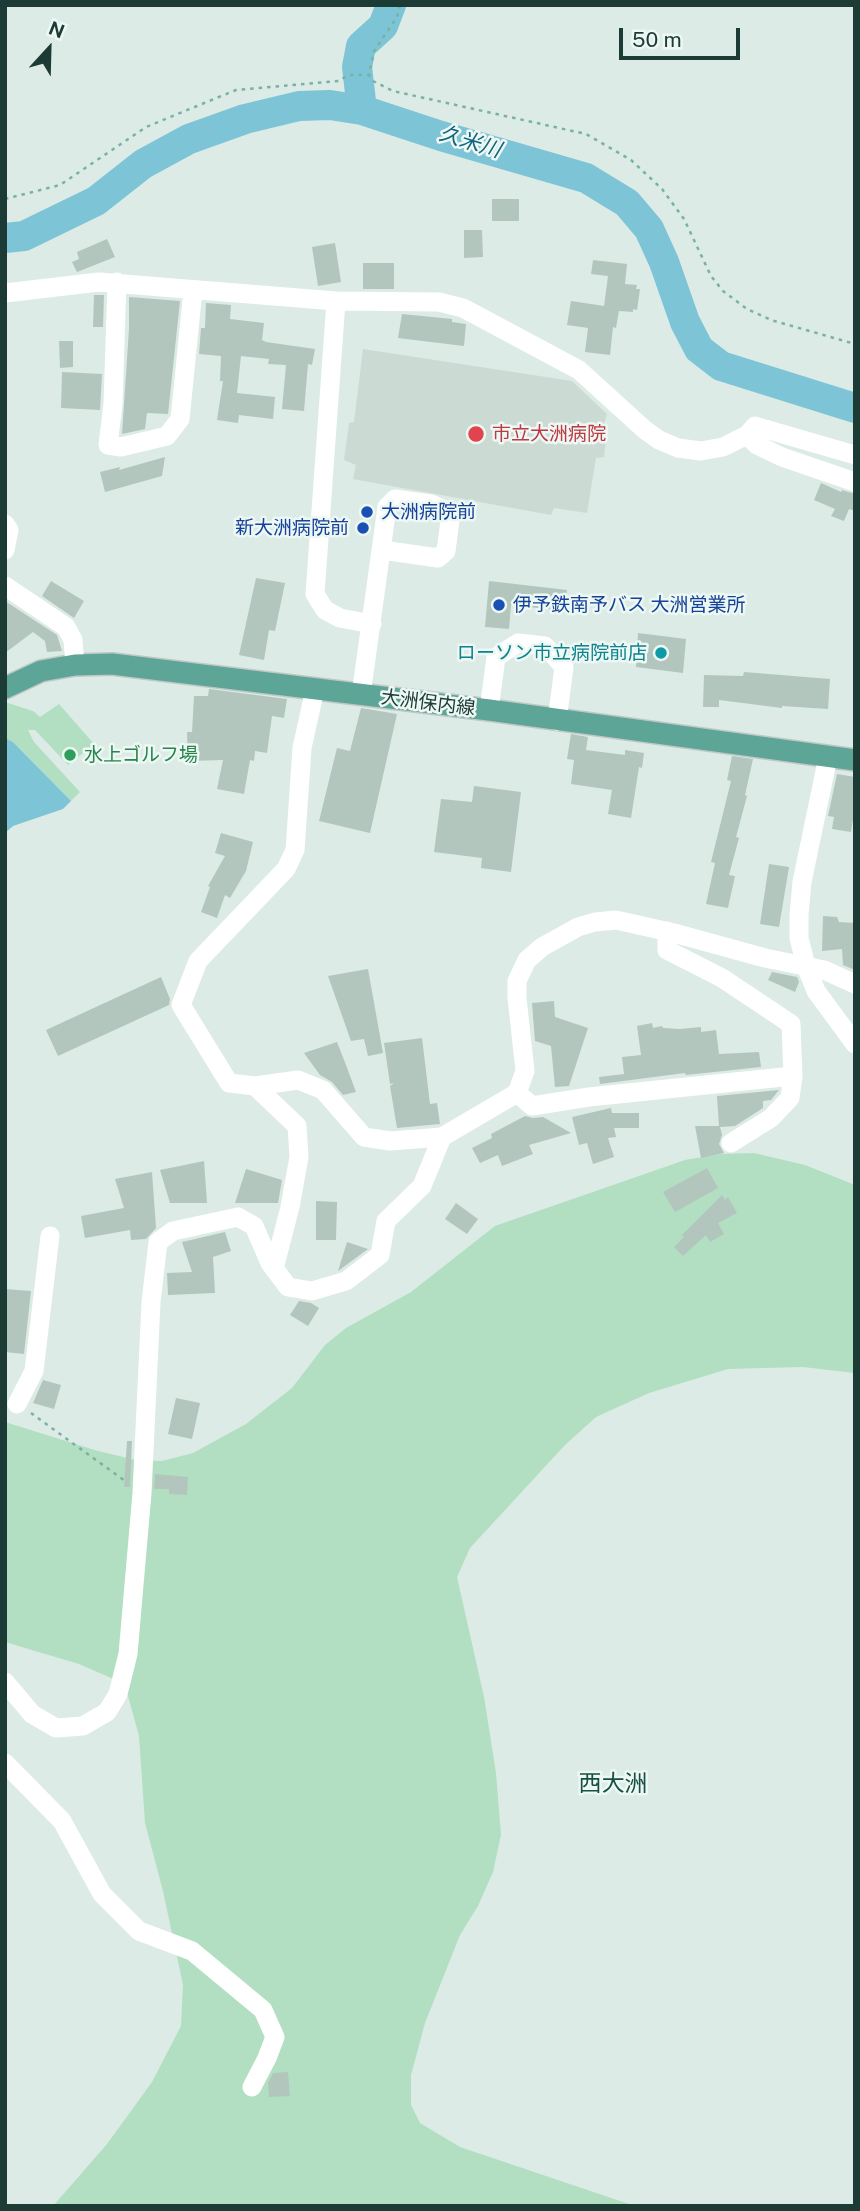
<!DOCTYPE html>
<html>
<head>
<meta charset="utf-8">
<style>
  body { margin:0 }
  #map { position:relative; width:860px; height:2211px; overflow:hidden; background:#dcebe5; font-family:"Public Sans",sans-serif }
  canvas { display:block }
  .frame { position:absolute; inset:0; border:7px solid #1d3b35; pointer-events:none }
  .north { position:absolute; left:14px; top:14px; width:70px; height:70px; -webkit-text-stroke:5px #edf7f3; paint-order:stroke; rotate:22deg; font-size:19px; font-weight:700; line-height:28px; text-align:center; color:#1d3b35 }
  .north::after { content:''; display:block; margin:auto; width:24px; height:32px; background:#1d3b35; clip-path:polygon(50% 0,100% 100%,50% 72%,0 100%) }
  .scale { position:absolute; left:619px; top:28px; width:121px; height:32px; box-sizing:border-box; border:4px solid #1d3b35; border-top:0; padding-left:9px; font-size:21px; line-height:24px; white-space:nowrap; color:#1d3b35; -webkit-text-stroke:5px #edf7f3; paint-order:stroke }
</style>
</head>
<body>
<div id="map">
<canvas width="860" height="2211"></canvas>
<div class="frame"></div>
<div class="north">N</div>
<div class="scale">50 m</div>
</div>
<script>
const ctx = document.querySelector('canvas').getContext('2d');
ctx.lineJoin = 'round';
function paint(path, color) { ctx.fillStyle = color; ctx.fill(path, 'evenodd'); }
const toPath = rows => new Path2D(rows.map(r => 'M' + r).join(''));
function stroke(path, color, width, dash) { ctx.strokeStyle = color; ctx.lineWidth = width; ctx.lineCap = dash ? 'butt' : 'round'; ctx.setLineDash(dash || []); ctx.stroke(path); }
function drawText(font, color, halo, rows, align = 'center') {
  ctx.font = font + ' "Public Sans","Noto Sans JP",sans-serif'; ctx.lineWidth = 5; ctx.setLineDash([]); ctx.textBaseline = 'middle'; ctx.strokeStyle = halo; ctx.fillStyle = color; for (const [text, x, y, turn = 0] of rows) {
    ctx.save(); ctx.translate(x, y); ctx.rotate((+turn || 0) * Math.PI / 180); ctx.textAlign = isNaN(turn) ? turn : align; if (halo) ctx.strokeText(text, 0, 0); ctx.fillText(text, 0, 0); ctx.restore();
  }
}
const built = toPath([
  [363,349,572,381,607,414,602,431,606,437,604,457,596,458,587,513,554,508,551,515,353,479,356,465,344,460,349,423,354,422]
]);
const green = toPath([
  [5,702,33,711,40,717,59,704,94,744,68,765,35,730,28,730,34,742,80,792,71,801,13,742,5,738],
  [754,1153,805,1165,855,1185,855,1373,803,1367,728,1369,649,1393,596,1417,565,1445,470,1548,457,1577,484,1697,496,1773,501,1835,493,1872,478,1906,460,1935,425,2023,411,2075,411,2105,420,2123,460,2147,635,2206,53,2206,107,2144,152,2082,181,2026,183,1985,163,1891,145,1823,139,1736,128,1696,118,1681,79,1664,5,1642,5,1422,98,1451,136,1460,162,1461,193,1453,246,1424,292,1388,325,1345,346,1328,411,1292,495,1226,685,1160,720,1154]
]);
const water = toPath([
  [5,738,13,742,71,801,63,809,13,826,5,833]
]);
const river = toPath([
  [362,110,357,67,361,46,383,26,391,5],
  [5,238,24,236,96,201,143,164,189,139,245,119,299,106,330,105,362,110,441,136,586,178,627,203,649,229,664,262,685,322,699,349,721,366,855,408]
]);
const building = toPath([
  [492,199,519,199,519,221,492,221],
  [464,230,482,230,483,257,464,258],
  [107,239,115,257,77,272,72,262,79,259,77,252],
  [335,243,341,282,318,286,312,247],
  [593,260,627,264,625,284,637,285,636,289,640,289,637,310,633,309,633,312,619,311,616,328,613,327,610,355,585,352,588,328,567,325,571,301,604,306,608,276,591,274],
  [363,263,394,263,394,289,363,289],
  [94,295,104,295,103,327,93,327],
  [129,297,180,301,168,414,147,413,145,429,122,434,129,329],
  [206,303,231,305,230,319,264,323,262,340,266,342,315,349,312,365,308,364,304,411,282,409,286,365,268,364,269,359,241,356,237,393,275,397,273,419,239,415,238,423,217,420,223,381,220,381,221,356,199,354,201,328,205,328],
  [402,314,452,319,452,322,466,324,464,346,398,338],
  [59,341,73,341,73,367,60,368],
  [62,372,102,374,100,410,61,408],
  [165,457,162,476,105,492,100,472,120,467,119,470],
  [821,483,841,492,842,490,855,494,855,511,849,509,844,521,831,516,835,509,814,500],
  [256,578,285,583,275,631,269,630,264,660,239,655],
  [51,581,84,601,74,618,42,596],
  [489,581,567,590,565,611,511,605,509,629,485,627],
  [5,601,57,635,62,651,47,652,45,641,33,632,5,653],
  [638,633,686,639,683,673,636,667],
  [744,672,830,679,828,709,782,706,782,708,719,700,719,707,703,707,704,675,743,676],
  [209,689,287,699,284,718,272,716,267,753,255,751,254,761,250,760,244,794,217,789,223,760,188,761,187,732,192,732,194,696,208,696],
  [361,708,397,714,370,833,319,821,337,748,350,751],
  [571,734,588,737,586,750,625,755,625,750,644,753,642,768,639,767,631,818,608,814,612,790,571,784,574,760,567,759],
  [732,756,753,759,745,795,747,796,736,837,739,838,729,875,735,876,728,908,706,904,715,863,711,862,731,781,727,780],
  [837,774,855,777,855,807,851,832,832,829,834,817,828,816],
  [474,786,521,792,511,872,481,868,482,858,434,852,441,799,472,802],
  [221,833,253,842,246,871,230,898,225,895,217,918,201,912,210,887,208,886,225,856,215,853],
  [769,864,789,867,779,927,760,924],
  [823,916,837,917,839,922,855,923,855,970,843,965,842,949,822,951],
  [368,969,383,1053,368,1056,364,1039,351,1041,328,976],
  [772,972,797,977,799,982,795,992,768,980],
  [161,977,170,999,169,1005,58,1056,46,1030],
  [554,1001,555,1017,588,1028,569,1086,555,1087,551,1046,535,1041,532,1003],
  [652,1023,653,1028,662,1026,663,1028,680,1029,701,1027,701,1032,716,1030,719,1054,759,1052,761,1067,686,1075,685,1073,600,1084,599,1077,624,1074,622,1057,641,1055,637,1026],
  [422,1038,430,1104,437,1103,440,1124,397,1128,390,1086,394,1083,390,1084,384,1043],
  [337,1042,346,1065,356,1092,343,1095,332,1082,320,1075,304,1053],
  [779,1090,771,1100,763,1101,763,1108,735,1126,720,1127,722,1135,719,1144,724,1153,701,1158,695,1126,719,1126,717,1096],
  [611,1108,612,1113,639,1113,639,1128,614,1128,616,1137,608,1138,614,1157,593,1164,587,1143,579,1145,572,1117],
  [525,1116,533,1118,543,1117,571,1133,529,1145,533,1154,502,1166,498,1155,480,1163,472,1148,492,1138,491,1134],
  [204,1161,207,1203,170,1203,160,1170],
  [707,1168,718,1188,675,1212,663,1192],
  [246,1169,282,1180,278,1203,235,1203],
  [152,1172,156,1228,146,1239,131,1240,130,1230,85,1238,81,1216,124,1208,115,1179],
  [722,1195,725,1200,728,1197,737,1213,718,1223,724,1234,710,1242,706,1235,683,1256,674,1247,684,1237,682,1235],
  [316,1201,337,1202,336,1240,316,1240],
  [456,1203,478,1219,467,1234,445,1219],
  [225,1232,231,1251,213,1257,215,1293,168,1295,167,1273,192,1272,182,1242],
  [347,1242,368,1249,338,1271],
  [5,1289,31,1291,24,1354,5,1352],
  [299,1301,311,1303,319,1308,308,1326,290,1315],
  [43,1380,61,1385,54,1409,33,1403],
  [176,1398,200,1403,192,1439,168,1434],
  [127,1441,132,1441,130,1487,124,1487],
  [155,1474,188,1477,187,1495,169,1494,169,1489,154,1489],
  [288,2072,290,2096,269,2097,268,2083,273,2073]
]);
const path = toPath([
  [400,5,397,17,374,51,369,75,373,81,393,91,586,134,631,160,662,189,684,219,711,276,723,291,747,309,771,320,855,344],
  [5,199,60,185,146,127,236,90,339,81,348,75,369,75],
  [31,1413,125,1481]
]);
const minor = toPath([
  [117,282,113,404,108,445,121,447,167,436,180,419,193,290],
  [5,293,99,282,336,301,439,302,463,308,579,370,645,430,659,440,678,448,701,451,723,447,747,435,755,426,855,455],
  [336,301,315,594,325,610,340,618,372,624],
  [747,435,757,445,782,457,855,482],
  [5,524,9,530,5,550],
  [5,586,66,627,73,640,75,665],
  [315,689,302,748,295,850,286,869,198,961,181,1005,229,1083,255,1086,298,1080,323,1090,364,1137,390,1141,442,1137,517,1093,525,1071,517,998,517,981,527,960,542,947,578,927,595,922,616,920,674,933,765,958,824,970,855,984],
  [361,695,387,507,395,499,431,504,451,513,446,551,438,558,382,550],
  [489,710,496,657,518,643,545,646,564,667,557,721],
  [828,757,802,882,799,915,799,938,806,966,816,991,855,1044],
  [255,1086,297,1126,299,1157,290,1207,274,1269],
  [517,1093,532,1106,589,1097,793,1076,791,1024,722,978,667,950,667,931],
  [731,1143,771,1118,790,1098,793,1076],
  [17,1404,34,1371,50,1236],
  [5,1682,32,1714,56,1728,83,1726,107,1712,118,1694,128,1654,142,1493,151,1302,158,1242,173,1231,238,1217,254,1226,270,1263,288,1287,312,1291,346,1281,380,1255,386,1221,422,1186,442,1137],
  [5,1763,62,1821,102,1894,139,1931,192,1951,263,2010,275,2037,267,2058,252,2087]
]);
const major = toPath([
  [5,688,41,671,75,665,112,664,489,710,855,760]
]);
const markers = [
  [476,434,9,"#e0444e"],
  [367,512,7,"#1a4fb4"],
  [363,528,7,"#1a4fb4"],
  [499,605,7,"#1a4fb4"],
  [661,653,7,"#0f9aa8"],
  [70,755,7,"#2e9e5b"]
];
const healthNames = [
  ["市立大洲病院",492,434]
];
const transitNames = [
  ["大洲病院前",381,512],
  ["新大洲病院前",349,528,"right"],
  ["伊予鉄南予バス 大洲営業所",513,605]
];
const cultureNames = [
  ["ローソン市立病院前店",647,653]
];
const streetNames = [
  ["大洲保内線",428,703,7]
];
const leisureNames = [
  ["水上ゴルフ場",84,755]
];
const waterNames = [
  ["久米川",470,142,17]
];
const quarterNames = [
  ["西大洲",613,1784]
];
paint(built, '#cbdbd4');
paint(green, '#b2dfc1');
paint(water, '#7dc4d7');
stroke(river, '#7dc4d7', 30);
paint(building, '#b2c6be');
stroke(major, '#c0c8c6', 24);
stroke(path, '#79b2a3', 2.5, [3.5, 5]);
stroke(minor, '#fff', 19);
stroke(major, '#5ca597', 21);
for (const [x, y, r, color] of markers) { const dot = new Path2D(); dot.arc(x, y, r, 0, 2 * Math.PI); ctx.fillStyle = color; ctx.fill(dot); stroke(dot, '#edf7f3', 2.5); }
drawText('19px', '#be3a42', '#edf7f3', healthNames, 'left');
drawText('19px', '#164399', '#edf7f3', transitNames, 'left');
drawText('19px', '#0d838f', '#edf7f3', cultureNames, 'right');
drawText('19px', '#1d3b35', '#edf7f3', streetNames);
drawText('19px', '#27864d', '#edf7f3', leisureNames, 'left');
drawText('italic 21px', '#11657d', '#edf7f3', waterNames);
drawText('23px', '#174f45', '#edf7f3', quarterNames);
</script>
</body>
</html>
